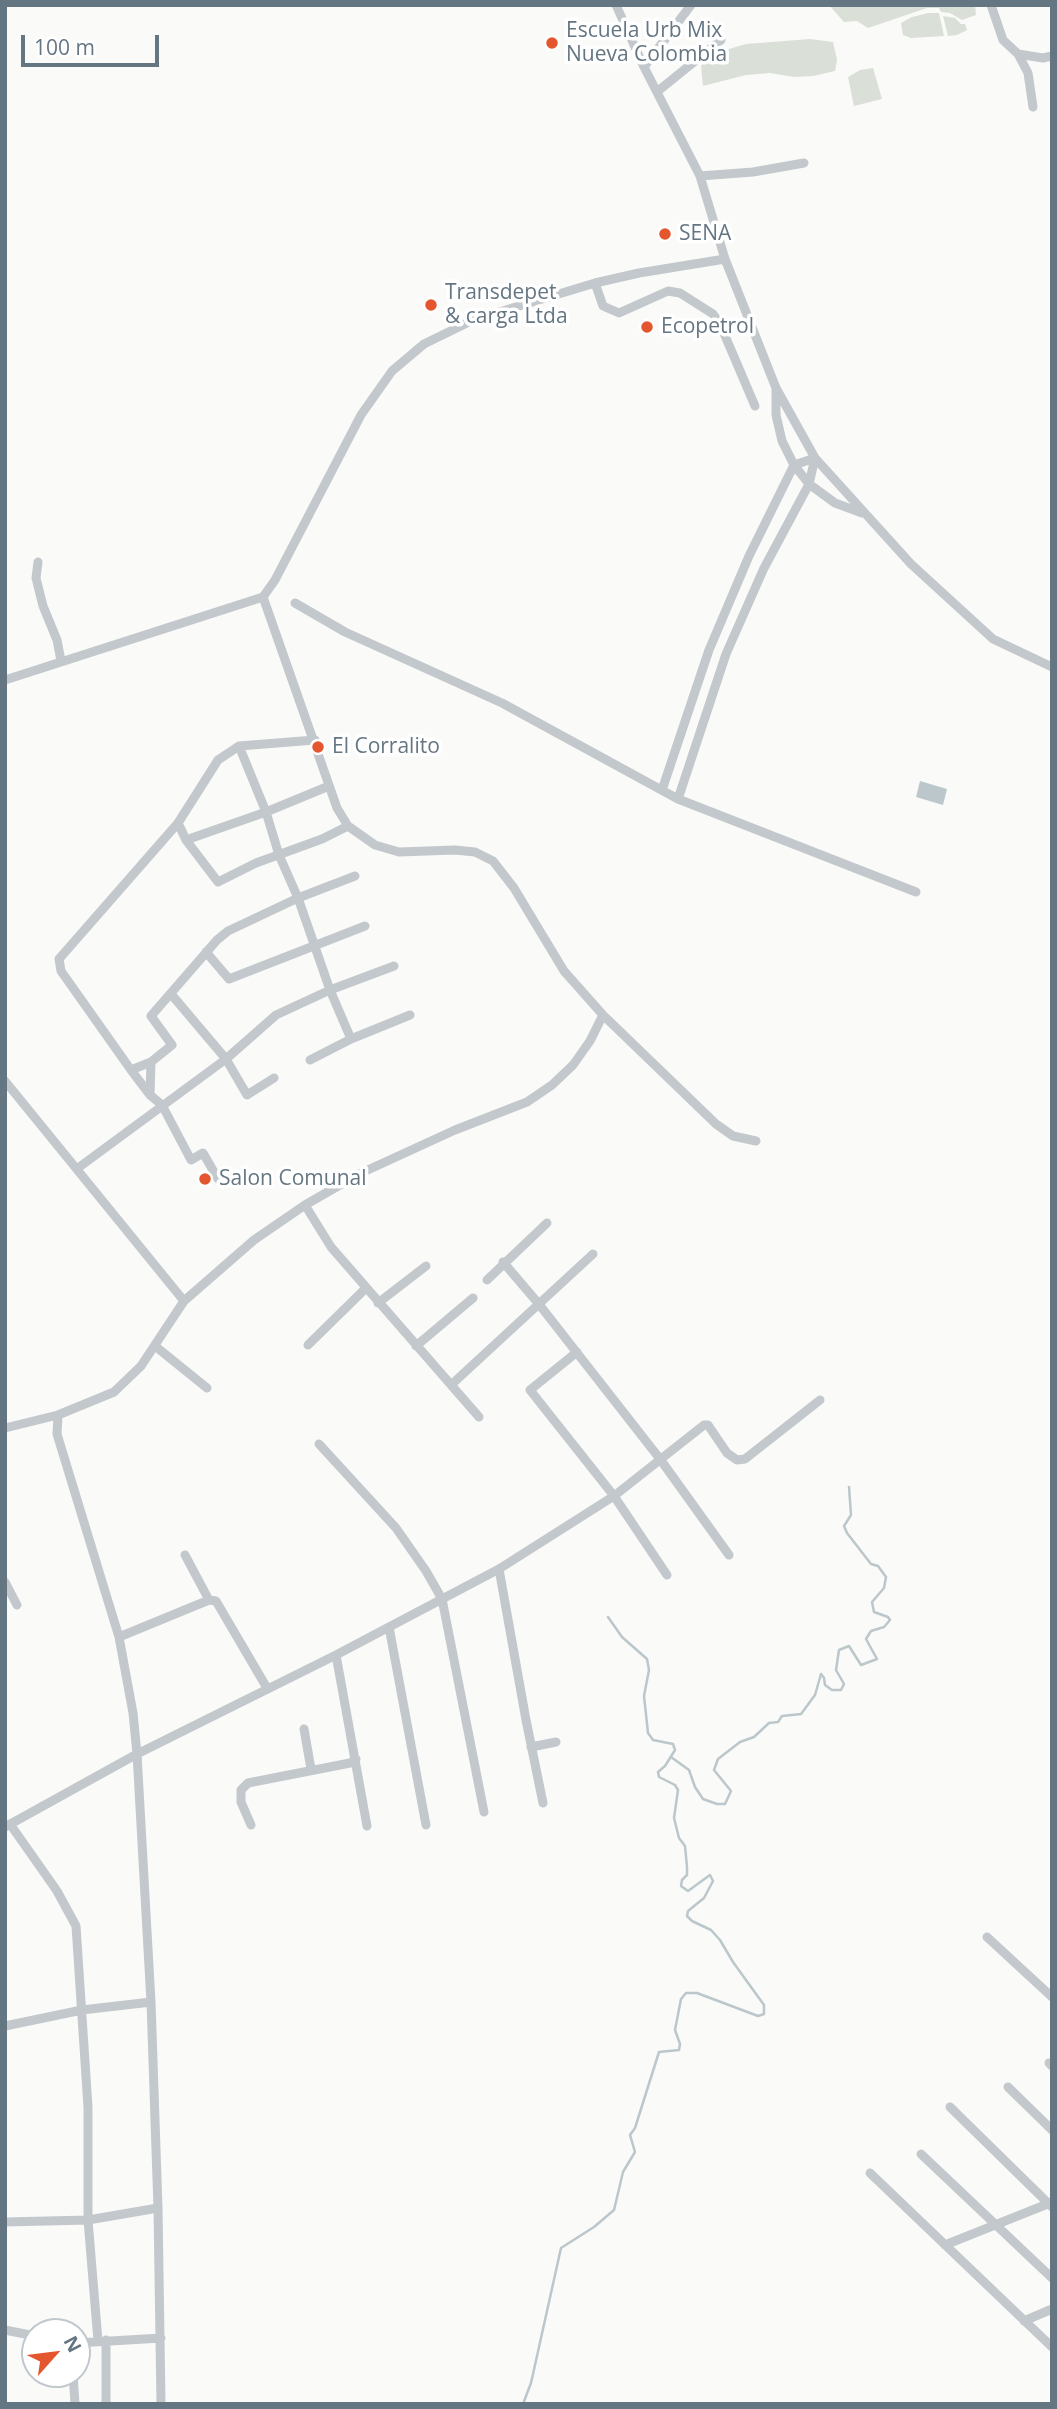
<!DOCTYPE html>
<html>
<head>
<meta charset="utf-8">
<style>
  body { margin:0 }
  #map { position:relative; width:1057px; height:2409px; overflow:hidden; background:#fafaf8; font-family:"Open Sans",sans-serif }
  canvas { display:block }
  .frame { position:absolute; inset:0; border:7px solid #657683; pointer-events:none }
  .north { position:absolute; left:21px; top:2318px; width:70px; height:70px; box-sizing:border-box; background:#fff; border:2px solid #c1c8cd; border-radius:50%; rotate:62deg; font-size:19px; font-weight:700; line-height:28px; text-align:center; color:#657683 }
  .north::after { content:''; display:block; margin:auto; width:24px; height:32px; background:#e4572e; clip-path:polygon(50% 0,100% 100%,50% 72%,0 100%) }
  .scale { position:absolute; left:21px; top:35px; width:138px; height:32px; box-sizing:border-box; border:4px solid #657683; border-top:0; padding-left:9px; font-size:21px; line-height:24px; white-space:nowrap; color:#657683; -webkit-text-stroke:5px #fff; paint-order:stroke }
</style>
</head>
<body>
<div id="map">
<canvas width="1057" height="2409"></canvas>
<div class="frame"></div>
<div class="north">N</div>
<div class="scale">100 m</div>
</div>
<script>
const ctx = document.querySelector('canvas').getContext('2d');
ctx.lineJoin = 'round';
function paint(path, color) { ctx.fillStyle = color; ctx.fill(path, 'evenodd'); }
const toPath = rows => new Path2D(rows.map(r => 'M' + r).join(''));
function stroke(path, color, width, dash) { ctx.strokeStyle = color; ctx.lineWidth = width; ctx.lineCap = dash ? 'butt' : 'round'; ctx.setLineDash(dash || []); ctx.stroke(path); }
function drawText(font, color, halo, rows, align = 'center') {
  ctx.font = font + ' "Open Sans",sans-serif'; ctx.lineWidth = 7; ctx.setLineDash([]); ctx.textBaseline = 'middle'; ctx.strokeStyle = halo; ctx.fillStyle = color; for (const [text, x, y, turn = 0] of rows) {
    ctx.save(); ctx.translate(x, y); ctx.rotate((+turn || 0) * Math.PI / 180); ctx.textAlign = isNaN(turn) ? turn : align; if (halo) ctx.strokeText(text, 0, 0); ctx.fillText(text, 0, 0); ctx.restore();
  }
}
const green = toPath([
  [829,5,975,5,976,15,962,20,950,13,941,12,939,8,927,8,868,28,857,21,844,22],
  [928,13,939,13,944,36,911,38,903,35,901,23,912,17],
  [943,16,955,18,961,24,965,24,967,30,957,35,948,36],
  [810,39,833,42,837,60,835,71,813,76,794,77,770,73,746,75,703,86,701,66,706,58,719,52,746,44],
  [873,68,882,99,854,106,848,77,860,70]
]);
const water = toPath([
  [920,781,947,789,943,805,916,797]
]);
const stream = toPath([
  [671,1757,689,1770,695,1787,703,1799,717,1804,725,1804,731,1791,714,1770,718,1759,740,1742,754,1737,769,1723,778,1722,782,1716,801,1714,815,1695,821,1674,824,1678,825,1685,832,1690,841,1690,844,1684,836,1670,839,1650,849,1646,861,1665,877,1659,866,1639,871,1631,884,1627,890,1620,888,1617,874,1612,872,1602,884,1588,886,1577,878,1566,871,1564,847,1533,844,1526,851,1515,849,1487],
  [523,2404,531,2383,561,2248,594,2227,614,2210,623,2172,635,2152,630,2135,635,2128,659,2052,679,2050,680,2044,675,2030,681,1999,686,1993,697,1993,758,2016,764,2014,764,2005,733,1962,720,1940,711,1930,692,1921,687,1916,688,1911,704,1898,713,1881,710,1875,688,1891,681,1886,682,1880,687,1875,687,1867,685,1846,679,1838,674,1818,678,1790,675,1785,659,1777,658,1772,665,1766,675,1750,673,1744,653,1740,648,1733,644,1696,649,1670,647,1659,622,1637,608,1617]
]);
const street = toPath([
  [616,5,644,67,700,176,725,259,776,388,815,458,911,564,993,639,1052,667],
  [991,5,1003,40,1018,54,1043,58,1052,56],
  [1018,54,1028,73,1033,107],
  [644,67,691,5],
  [658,91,721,40],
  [700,176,753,172,804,163],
  [595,283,603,306,619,313,668,291,680,293,713,314,720,324,755,406],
  [776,390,776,415,782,441,794,465,809,484,835,503,862,513],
  [38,562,36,578,43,606,57,640,61,661],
  [263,597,337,808,348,826,375,845,399,852,455,850,475,852,493,861,514,888,564,971,603,1015,716,1124,733,1136,756,1141],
  [295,603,345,632,502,703,678,799,916,892],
  [5,680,263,597,275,580,361,415,392,371,424,344,473,320,595,283,639,273,725,259],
  [239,746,266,812,279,855,298,898,330,990,351,1039],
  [662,790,709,650,749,556,794,465,815,458],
  [678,799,726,654,764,568,809,484,815,458],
  [178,823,186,840,218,882,256,863,322,839,348,826],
  [186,840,266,812,329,786],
  [206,952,229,979,365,926],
  [171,994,226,1059,247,1095,274,1078],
  [310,1060,351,1039,410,1015],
  [131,1070,151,1062,172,1045,151,1016,217,940,228,931,298,898,355,876],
  [5,1081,184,1301],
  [150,1095,151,1062],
  [78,1168,226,1059,276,1015,330,990,394,966],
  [218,1179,203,1153,191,1160,162,1105,150,1095,131,1070,61,971,59,959,178,823,218,760,239,746,315,740],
  [305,1205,331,1247,479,1417],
  [503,1262,538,1303,660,1459,729,1555],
  [487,1280,547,1223],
  [378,1303,426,1266],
  [308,1345,366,1288],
  [155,1346,207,1388],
  [416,1346,473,1298],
  [577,1352,530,1390,614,1496,667,1575],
  [451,1385,593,1254],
  [58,1415,57,1434,119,1637,133,1713,137,1754,151,2002,158,2208,161,2404],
  [5,1428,58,1415,114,1392,141,1366,184,1301,254,1240,305,1205,359,1174,455,1130,527,1102,552,1085,573,1065,590,1041,603,1015],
  [319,1444,396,1528,426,1571,442,1599,484,1812],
  [185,1555,209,1600,216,1601,267,1688],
  [499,1569,526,1720,543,1803],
  [5,1582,17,1605],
  [389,1627,426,1825],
  [119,1637,209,1600],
  [336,1655,367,1826],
  [304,1729,311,1769],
  [531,1747,556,1742],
  [10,1824,57,1891,76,1926,88,2107,88,2220,98,2341],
  [251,1825,241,1802,241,1790,248,1783,350,1763,356,1759],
  [5,1827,137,1754,336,1655,499,1569,614,1496,704,1425,708,1425,727,1453,737,1460,745,1459,820,1400],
  [987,1937,1052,1997],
  [5,2026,82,2010,151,2002],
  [1049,2063,1052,2066],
  [1008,2087,1052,2130],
  [950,2107,1052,2207],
  [921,2154,1052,2278],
  [870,2173,1052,2347],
  [5,2222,88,2220,158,2208],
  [945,2245,1050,2203],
  [1024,2321,1052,2309],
  [5,2330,35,2336],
  [106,2340,106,2404],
  [77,2343,161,2338],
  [73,2374,75,2404]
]);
const markers = [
  [552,43,7,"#e4572e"],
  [665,234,7,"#e4572e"],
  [431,305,7,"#e4572e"],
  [647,327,7,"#e4572e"],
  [318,747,7,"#e4572e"],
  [205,1179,7,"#e4572e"]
];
const poiNames = [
  ["Escuela Urb Mix",566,31],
  ["Nueva Colombia",566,55],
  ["SENA",679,234],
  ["Transdepet",445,293],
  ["& carga Ltda",445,317],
  ["Ecopetrol",661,327],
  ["El Corralito",332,747],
  ["Salon Comunal",219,1179]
];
paint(green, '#dadfd7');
paint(water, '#bbc7cb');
stroke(stream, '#bbc7cb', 2.5);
stroke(street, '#c3c8cc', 9);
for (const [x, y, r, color] of markers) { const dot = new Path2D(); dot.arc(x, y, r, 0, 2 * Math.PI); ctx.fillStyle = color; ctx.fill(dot); stroke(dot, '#fff', 2.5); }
drawText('21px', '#657683', '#fff', poiNames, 'left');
</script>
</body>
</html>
